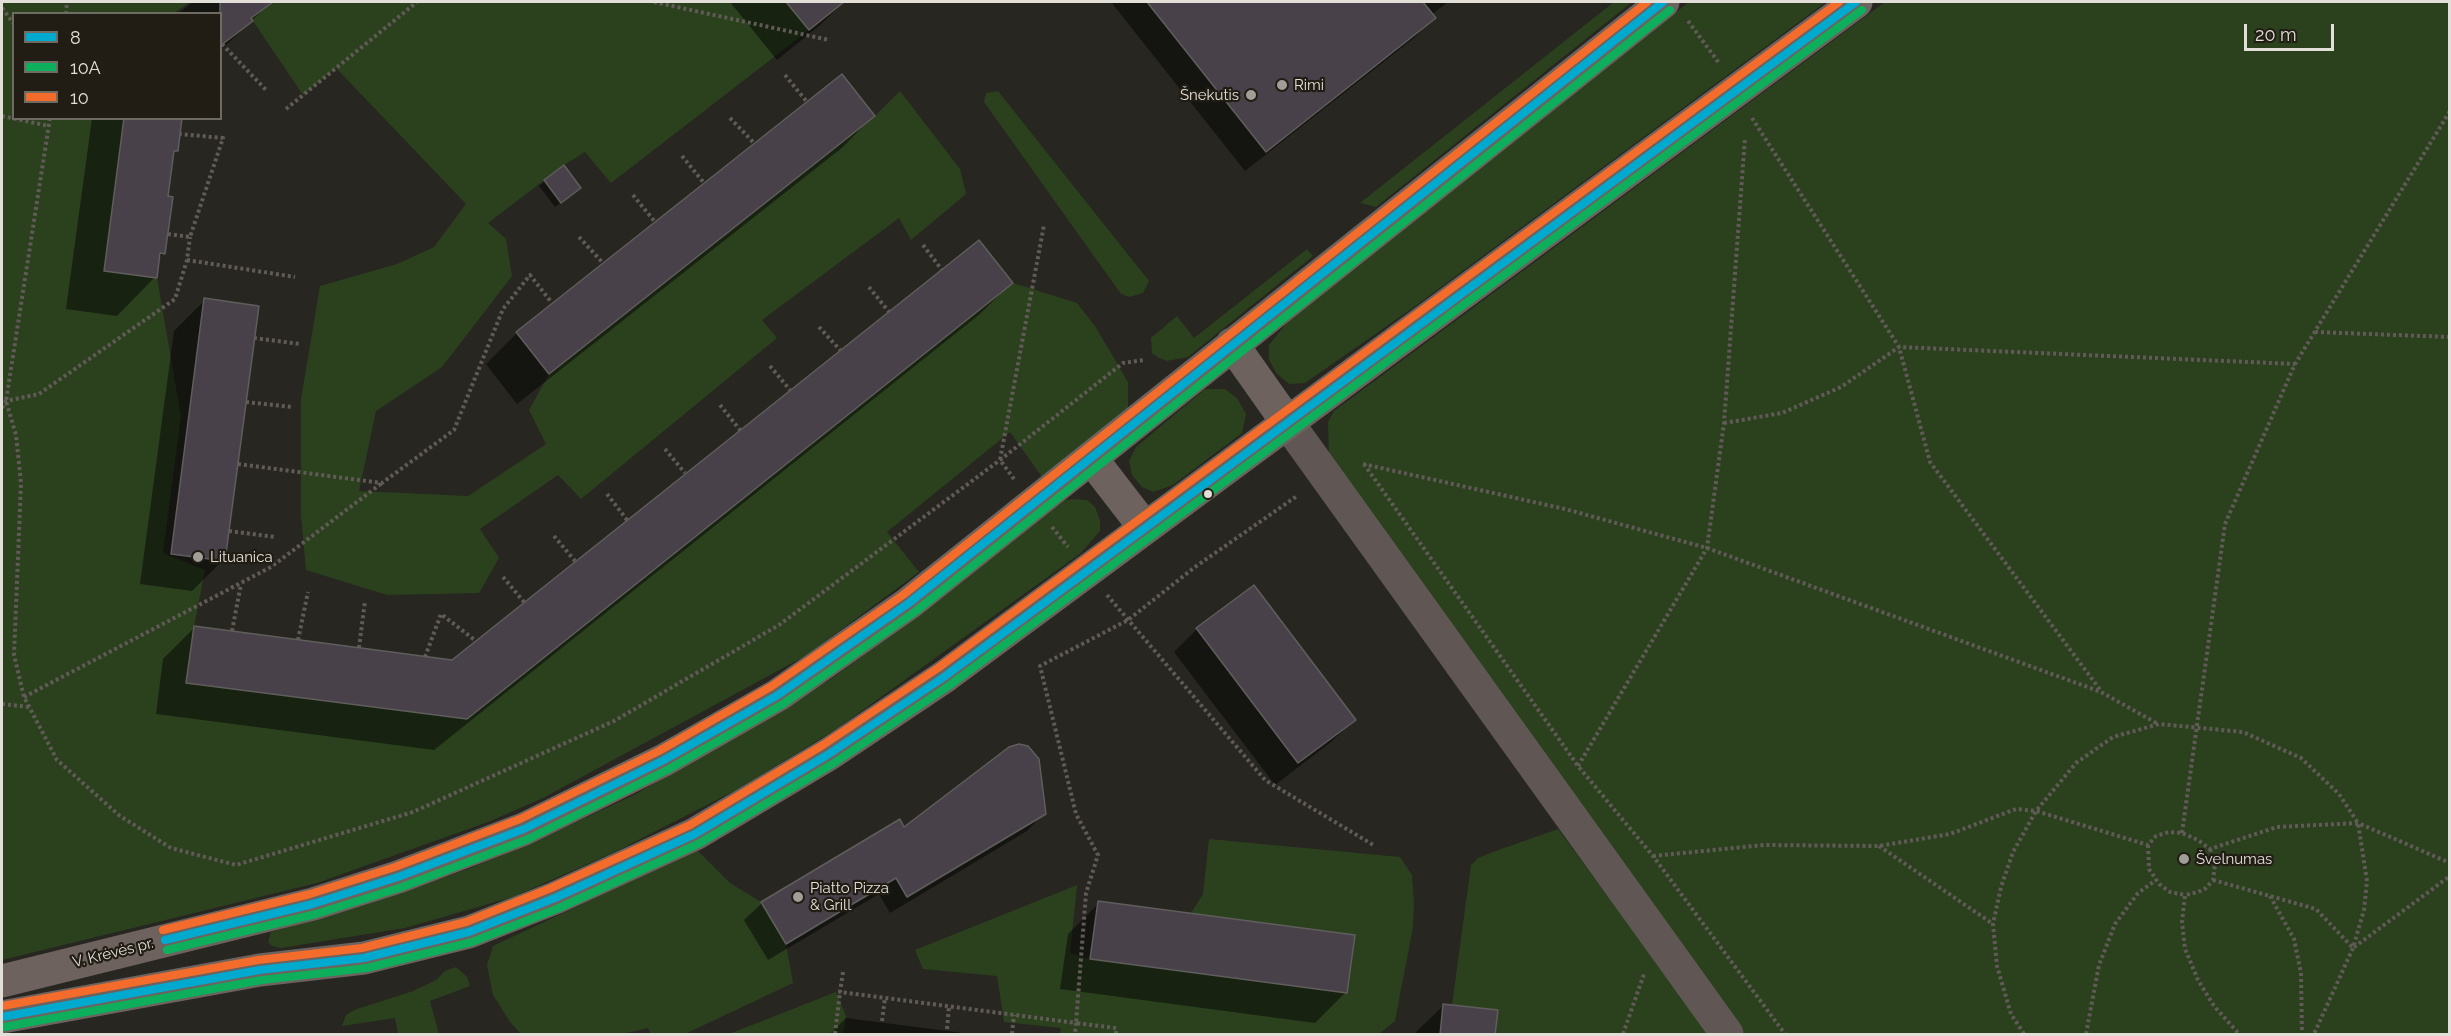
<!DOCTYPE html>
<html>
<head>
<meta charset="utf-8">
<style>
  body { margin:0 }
  #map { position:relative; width:2451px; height:1036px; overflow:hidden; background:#272620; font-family:Raleway,sans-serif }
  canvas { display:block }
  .frame { position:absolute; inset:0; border:3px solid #e2dfd9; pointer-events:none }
  .legend { position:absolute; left:12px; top:12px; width:210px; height:108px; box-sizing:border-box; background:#211d14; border:2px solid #6e6b63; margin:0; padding:8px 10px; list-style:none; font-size:18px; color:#e2dfd9 }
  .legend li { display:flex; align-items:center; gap:12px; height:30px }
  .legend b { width:30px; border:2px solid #6e6b63 }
  .scale { position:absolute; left:2244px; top:24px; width:90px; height:27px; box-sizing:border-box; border:3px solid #e2dfd9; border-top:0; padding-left:8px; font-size:18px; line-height:21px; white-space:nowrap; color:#e2dfd9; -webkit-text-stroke:4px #211d14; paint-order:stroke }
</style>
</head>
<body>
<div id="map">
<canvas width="2451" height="1036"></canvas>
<div class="frame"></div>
<ul class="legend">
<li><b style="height:8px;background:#00a9ce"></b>8</li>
<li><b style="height:8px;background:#0daf5c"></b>10A</li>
<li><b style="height:8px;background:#f36c2b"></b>10</li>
</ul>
<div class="scale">20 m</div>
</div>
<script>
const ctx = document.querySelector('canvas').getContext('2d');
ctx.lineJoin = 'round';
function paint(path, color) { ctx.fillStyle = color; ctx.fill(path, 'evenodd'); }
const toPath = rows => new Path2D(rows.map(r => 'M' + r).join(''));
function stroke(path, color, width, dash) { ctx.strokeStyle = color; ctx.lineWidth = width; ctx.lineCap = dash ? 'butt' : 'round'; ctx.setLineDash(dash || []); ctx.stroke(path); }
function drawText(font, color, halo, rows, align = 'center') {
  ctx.font = font + ' Raleway,sans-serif'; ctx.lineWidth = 4.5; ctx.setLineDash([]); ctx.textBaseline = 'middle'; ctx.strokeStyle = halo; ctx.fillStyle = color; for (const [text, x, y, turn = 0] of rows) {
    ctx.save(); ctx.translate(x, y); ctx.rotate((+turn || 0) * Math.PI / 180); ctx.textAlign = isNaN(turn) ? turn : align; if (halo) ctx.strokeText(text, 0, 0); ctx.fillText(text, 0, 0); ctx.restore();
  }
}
const green = toPath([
  [2,2,190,2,174,13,14,14,14,118,124,119,104,271,157,278,181,416,163,553,205,570,194,626,186,683,467,719,1013,283,1077,303,1095,326,1128,382,1128,408,1042,477,1010,432,887,532,919,572,807,655,543,798,488,822,317,883,2,960],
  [272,2,786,2,809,30,611,183,585,152,564,165,488,223,506,239,512,276,442,367,376,411,359,491,468,496,546,444,529,410,549,374,875,116,900,91,960,169,966,194,911,240,899,218,762,320,777,338,581,499,558,475,480,529,499,558,479,593,387,595,306,570,301,515,301,399,320,286,397,264,434,247,466,204,336,68,303,95,251,18],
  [1614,2,1632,2,1376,207,1360,203],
  [1689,2,1826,2,1414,307,1305,383,1289,384,1276,373,1269,359,1269,345,1297,310],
  [1885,2,2449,2,2449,1034,1744,1034,1329,456,1328,422,1334,411],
  [998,91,1149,281,1143,293,1129,297,1121,294,984,102,986,93],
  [1307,249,1313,256,1188,357,1167,361,1159,358,1152,353,1151,338,1177,316,1194,338],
  [1205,389,1225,389,1237,398,1246,414,1242,433,1173,485,1153,492,1142,487,1132,475,1129,461,1136,447],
  [1073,499,1087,500,1095,507,1100,520,1100,531,1081,553,838,728,738,789,617,851,513,897,405,928,281,948,272,946,268,942,271,932,361,906,468,869,535,841,636,794,828,681,925,610,1065,500],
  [1558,829,1710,1034,1495,1034,1498,1010,1452,1005,1471,865,1478,858,1490,853],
  [1209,839,1400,857,1412,875,1414,904,1413,927,1395,1021,1379,1034,1060,1034,1061,1028,1004,1022,997,976,923,969,915,950,1077,885,1070,953,1090,959,1347,993,1355,936,1191,913,1203,894],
  [697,850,730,883,761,902,786,944,793,983,685,1034,651,1034,648,1028,622,1034,521,1034,510,1022,493,995,487,965,493,946],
  [456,967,467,977,470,986,430,1001,439,1034,398,1034,395,1018,342,1026,346,1015,354,1010,413,991,436,980,445,971],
  [836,992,846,1016,843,1034,729,1034]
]);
const shadow = toPath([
  [193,2,271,2,220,51,220,14,177,14],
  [730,2,844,2,819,26,777,60],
  [1111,2,1448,2,1431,15,1434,18,1414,38,1245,171],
  [842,76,873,116,843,147,517,404,486,364,517,333],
  [92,118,181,118,176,151,171,156,166,198,164,253,158,259,155,277,117,316,66,309],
  [545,181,574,193,555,207,539,186],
  [1011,283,980,314,434,750,156,714,163,659,194,628,452,662],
  [205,300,223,560,192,591,140,584,174,331],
  [1254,587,1354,720,1331,742,1275,785,1174,652,1197,629],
  [1044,813,1027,831,890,913,879,894,768,960,744,920,762,903,904,829],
  [1099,903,1346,992,1315,1023,1060,989,1068,934],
  [1444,1005,1493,1034,1414,1034],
  [846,1018,971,1034,830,1034]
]);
const building = toPath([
  [220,2,273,2,251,18,253,21,220,46,220,2],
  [786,2,844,2,809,30,786,2],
  [1147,2,1423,2,1436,18,1266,152,1147,2],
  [842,74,875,116,549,374,516,332,842,74],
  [124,118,182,118,178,151,174,151,168,196,173,197,165,254,160,253,157,278,104,271,124,118],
  [564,165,581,188,561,203,544,180,564,165],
  [979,240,1013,283,467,719,186,683,194,626,452,660,979,240],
  [204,298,259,306,225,561,171,554,204,298],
  [1254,585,1356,720,1298,763,1196,628,1254,585],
  [1019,744,1028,746,1039,759,1046,814,907,897,896,878,786,944,761,902,900,819,904,827,1009,747,1019,744],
  [1098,901,1355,935,1347,993,1090,959,1098,901],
  [1443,1004,1498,1010,1495,1035,1440,1035,1443,1004]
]);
const path = toPath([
  [654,2,829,40],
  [2,8,14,24],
  [66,14,67,2],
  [1688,21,1719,63],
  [222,44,267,91],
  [785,75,807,102],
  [286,109,417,2],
  [2,116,49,126],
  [50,118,6,401,16,435,21,483,14,655,24,697,57,760,120,816,171,848,236,865,413,812,614,721,779,625,1000,460,1123,363,1144,360],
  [730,118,754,143],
  [1752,118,1899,347,1930,462,2101,691],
  [682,156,704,183],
  [633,195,655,222],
  [168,234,190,237,223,138,180,134],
  [579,237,603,263],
  [923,245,942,270],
  [187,260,295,277],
  [869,287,889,312],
  [819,327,840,350],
  [2315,332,2450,337],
  [254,338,300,344],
  [770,366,790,390],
  [246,402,292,407],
  [720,405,740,430],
  [2,408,6,401,39,394,175,299,187,260,190,237],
  [1724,423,1782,413,1841,387,1899,347,2295,364],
  [665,449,685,473],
  [238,464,382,483,454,430,503,309,530,275,552,303],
  [1363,464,1565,509,1707,548,2101,692,2158,724],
  [1364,464,1578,766,1653,856,1785,1034],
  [1014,479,1000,460,1044,225],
  [607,494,627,520],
  [1052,527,1068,547],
  [229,531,275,537],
  [554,536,575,561],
  [503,577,524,602],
  [1107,595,1265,780,1375,846],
  [232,631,241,584],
  [298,640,308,592],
  [359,648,365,601],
  [425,657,441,614,476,641],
  [24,697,271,567,382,483],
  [2,704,29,707],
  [1578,766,1707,548,1724,423,1745,138],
  [2182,833,2225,524,2295,364,2450,111],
  [2148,845,2149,869,2159,884,2170,892,2185,895],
  [1879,846,1993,924],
  [2210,849,2215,864,2213,880,2206,888,2198,892,2185,895,2182,922,2185,949,2198,980,2214,1006,2239,1034],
  [1653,856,1764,845,1879,846,1950,834,2016,809,2036,811,2148,845,2156,836,2169,832,2182,833,2198,840,2210,849,2277,827,2358,823,2450,863],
  [2213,880,2316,909,2353,948,2450,876],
  [2270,896,2294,939,2301,973,2302,1034],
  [843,972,840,992,1076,1023,1075,1034],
  [882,1021,885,998],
  [947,1029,949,1006],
  [835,1034,840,992],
  [1012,1034,1014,1015],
  [1116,1034,1116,1028,1076,1023,1086,893,1098,855,1076,814,1040,666,1128,620,1195,567,1297,496],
  [1623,1034,1644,974],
  [2024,1034,2011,1014,1997,966,1993,924,2001,887,2013,852,2036,811,2076,763,2113,737,2159,724,2243,732,2301,758,2339,794,2358,823,2367,881,2364,910,2353,948,2314,1034],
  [2086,1034,2099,965,2115,924,2138,893,2156,880]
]);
const minor = toPath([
  [1287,422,1727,1034]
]);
const secondary = toPath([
  [1232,344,1287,422],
  [1091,458,1145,528],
  [2,981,313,904,398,877,524,829,664,760,778,695,909,603,1663,2],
  [2,1017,260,970,364,958,469,932,555,898,695,834,829,754,944,677,1856,2]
]);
const bus1 = toPath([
  [165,940,313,904,398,877,524,829,664,760,778,695,909,603,1663,2],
  [2,1017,260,970,364,958,469,932,555,898,695,834,829,754,944,677,1856,2]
]);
const bus2 = toPath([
  [167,950,316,914,402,887,528,839,669,769,783,704,916,611,1670,10],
  [4,1027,262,980,367,968,472,942,559,908,700,843,834,763,950,685,1862,10]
]);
const bus3 = toPath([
  [163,930,310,894,395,867,520,819,659,751,772,686,903,595,1647,2],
  [2,1006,258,960,362,948,466,922,551,888,690,825,823,745,938,668,1839,2]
]);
const markers = [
  [1282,85,6,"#a19e98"],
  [1251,95,6,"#a19e98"],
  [1208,494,5,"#e2dfd9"],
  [198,557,6,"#a19e98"],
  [2184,859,6,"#a19e98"],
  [798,897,6,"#a19e98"]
];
const poiNames = [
  ["Rimi",1294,85],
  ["Šnekutis",1239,95,"right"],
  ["Lituanica",210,557],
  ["Švelnumas",2196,859],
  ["Piatto Pizza",810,888],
  ["& Grill",810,905]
];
const streetNames = [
  ["V. Krėvės pr.",113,953,-14]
];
paint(green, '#2b411e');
paint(shadow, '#0007');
paint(building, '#494149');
stroke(building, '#5f5e5c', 1.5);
stroke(path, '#615b57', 4, [3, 3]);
stroke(minor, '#605754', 33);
stroke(secondary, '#6d625e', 33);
stroke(bus1, '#00a9ce', 8);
stroke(bus2, '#0daf5c', 8);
stroke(bus3, '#f36c2b', 8);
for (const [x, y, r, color] of markers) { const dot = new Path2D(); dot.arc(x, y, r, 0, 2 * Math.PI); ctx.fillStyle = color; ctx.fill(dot); stroke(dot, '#211d14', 2); }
drawText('15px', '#e2dfd9', '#211d14', poiNames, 'left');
drawText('15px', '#e2dfd9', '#211d14', streetNames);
</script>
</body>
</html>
